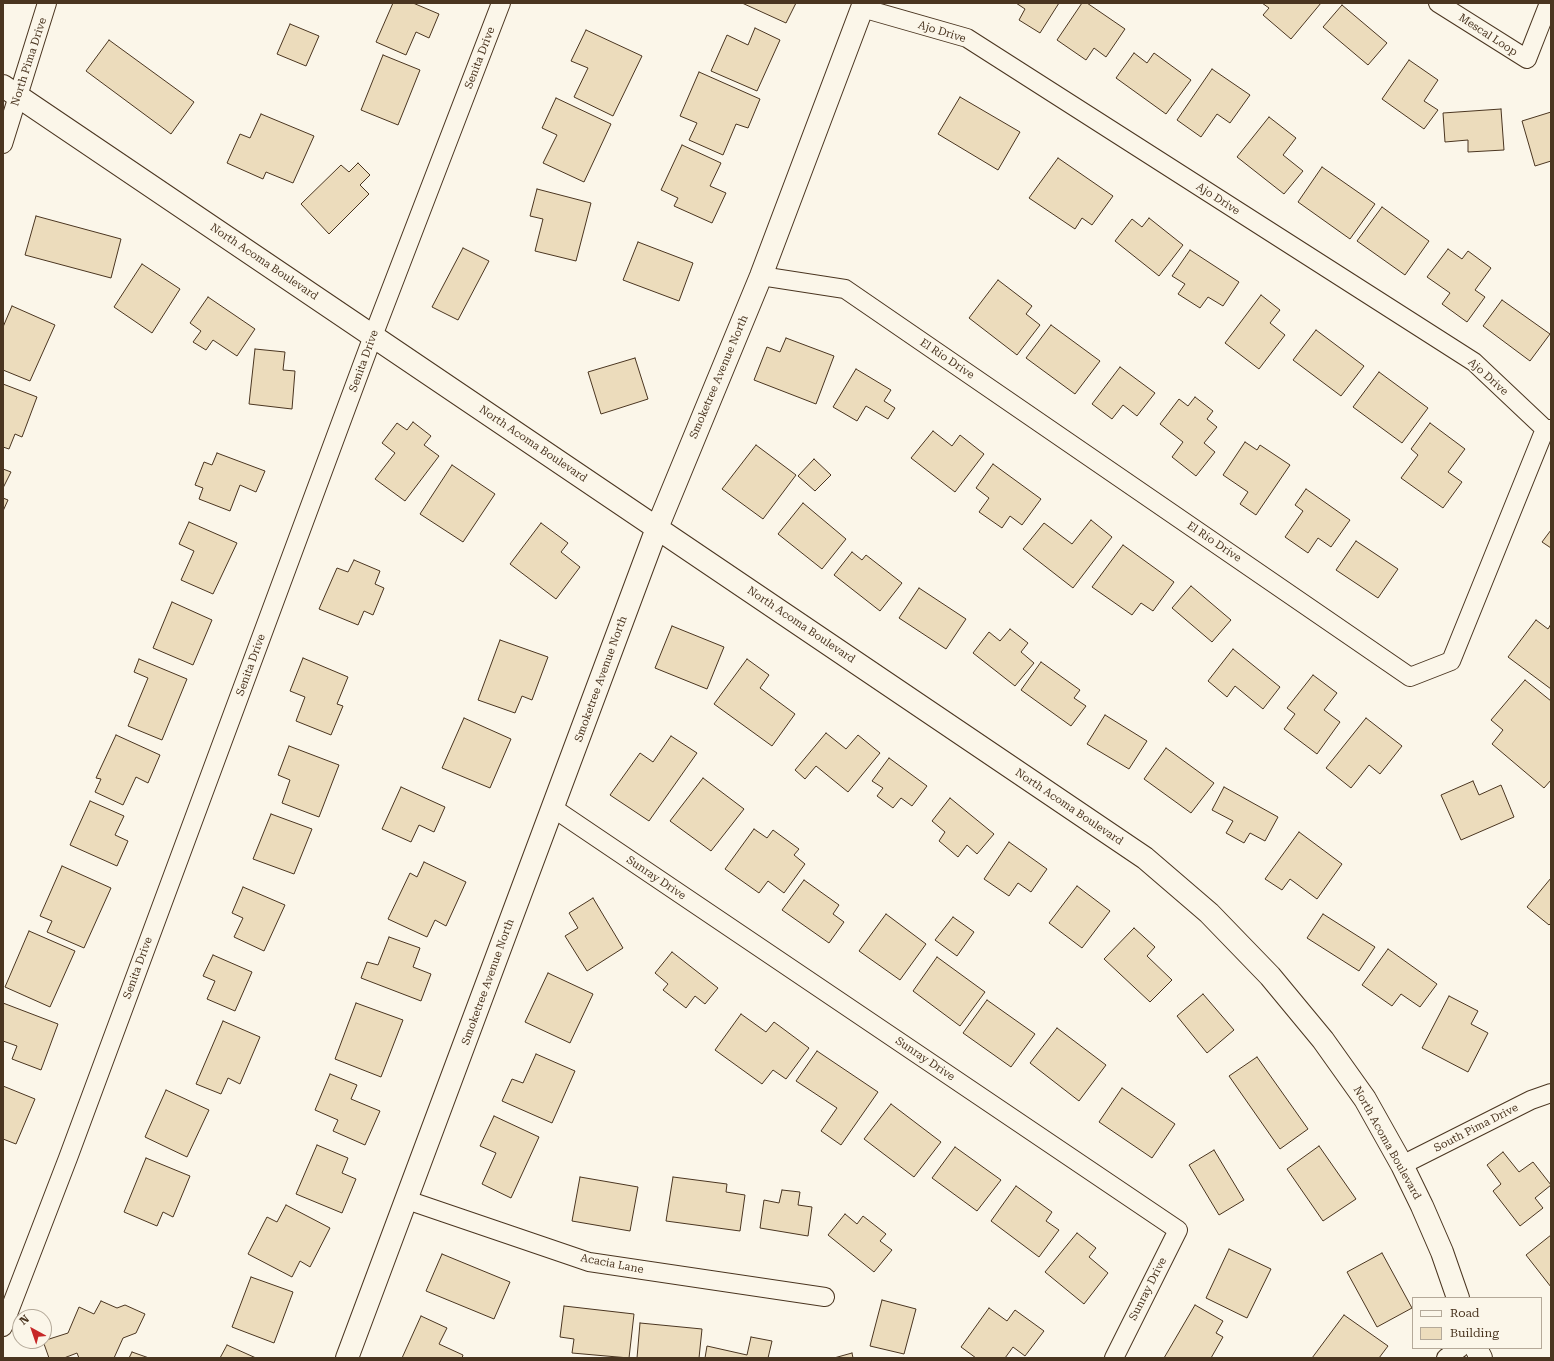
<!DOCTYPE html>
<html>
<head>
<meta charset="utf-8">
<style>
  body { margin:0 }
  #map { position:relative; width:1554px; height:1361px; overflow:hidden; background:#fbf6e9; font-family:"Roboto Serif",serif }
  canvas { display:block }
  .frame { position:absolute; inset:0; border:4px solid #4a3520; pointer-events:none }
  .legend { position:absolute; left:1412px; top:1297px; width:130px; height:52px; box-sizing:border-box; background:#fbf6e9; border:1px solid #b4a999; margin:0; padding:5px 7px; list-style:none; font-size:12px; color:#4a3520 }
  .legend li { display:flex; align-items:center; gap:8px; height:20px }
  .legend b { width:20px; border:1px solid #b4a999 }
  .north { position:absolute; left:12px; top:1309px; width:40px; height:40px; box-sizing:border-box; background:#fbf6e9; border:1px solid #b4a999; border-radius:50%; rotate:320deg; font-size:11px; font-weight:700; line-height:16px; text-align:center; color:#4a3520 }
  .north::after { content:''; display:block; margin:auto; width:14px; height:18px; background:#c62828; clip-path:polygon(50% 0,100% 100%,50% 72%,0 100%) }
</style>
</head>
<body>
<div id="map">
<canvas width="1554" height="1361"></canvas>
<div class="frame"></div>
<ul class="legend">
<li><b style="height:5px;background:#fbf6e9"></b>Road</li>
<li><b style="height:11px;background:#ecdcbc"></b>Building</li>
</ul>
<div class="north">N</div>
</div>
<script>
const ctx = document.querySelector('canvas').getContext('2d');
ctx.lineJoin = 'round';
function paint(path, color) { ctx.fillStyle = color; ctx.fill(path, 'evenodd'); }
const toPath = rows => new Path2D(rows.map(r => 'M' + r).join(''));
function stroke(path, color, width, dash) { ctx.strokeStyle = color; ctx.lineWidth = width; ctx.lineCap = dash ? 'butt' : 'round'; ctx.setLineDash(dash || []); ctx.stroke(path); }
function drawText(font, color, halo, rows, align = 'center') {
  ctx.font = font + ' "Roboto Serif",serif'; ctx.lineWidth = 3; ctx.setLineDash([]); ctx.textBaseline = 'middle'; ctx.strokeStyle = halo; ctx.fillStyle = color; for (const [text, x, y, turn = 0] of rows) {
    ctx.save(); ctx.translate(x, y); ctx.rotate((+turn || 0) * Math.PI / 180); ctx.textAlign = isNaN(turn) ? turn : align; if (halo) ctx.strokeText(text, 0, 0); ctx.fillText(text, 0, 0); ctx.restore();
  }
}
const building = toPath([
  [393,3,413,3,439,14,429,38,416,32,406,55,376,42,393,3],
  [742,3,796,3,786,23,742,3],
  [1016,3,1059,3,1040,33,1019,20,1025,9,1016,3],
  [1082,3,1087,3,1125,29,1106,57,1094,48,1086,60,1057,40,1082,3],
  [1262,3,1321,3,1291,39,1263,15,1269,8,1262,3],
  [1342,5,1387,43,1368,65,1323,27,1342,5],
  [290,24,319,36,306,66,277,54,290,24],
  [755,28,780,40,757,91,711,71,727,35,748,45,755,28],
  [586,30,642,56,613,116,574,97,588,68,571,61,586,30],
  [109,40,194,102,171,134,86,71,109,40],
  [1134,53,1147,63,1154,53,1191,80,1166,114,1116,78,1134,53],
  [383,55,420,70,398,125,361,110,383,55],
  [1409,60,1438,80,1424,101,1438,110,1424,129,1382,99,1409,60],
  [1212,69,1250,95,1230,123,1217,114,1201,137,1177,120,1212,69],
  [699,72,760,99,748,128,736,124,723,155,689,140,697,123,680,116,699,72],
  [960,97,1020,132,998,170,938,134,960,97],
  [556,98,611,124,584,182,543,163,557,135,542,128,556,98],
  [1501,109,1504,150,1468,152,1468,140,1445,142,1443,113,1501,109],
  [1551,112,1551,161,1535,166,1522,121,1551,112],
  [261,114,314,136,293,183,266,172,263,179,227,163,240,134,250,138,261,114],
  [1269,117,1296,138,1283,155,1303,171,1284,194,1237,157,1269,117],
  [682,145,721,163,710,186,726,193,712,223,674,206,678,198,661,190,682,145],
  [1058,158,1113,196,1092,225,1082,218,1075,229,1029,198,1058,158],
  [358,163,370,175,360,185,369,194,329,234,301,204,341,165,349,172,358,163],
  [1322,167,1375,204,1350,239,1298,202,1322,167],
  [537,189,591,203,576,261,535,251,543,219,530,216,537,189],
  [1382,207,1429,241,1405,275,1357,241,1382,207],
  [36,216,121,239,111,278,25,255,36,216],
  [1149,218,1183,245,1159,276,1115,241,1132,219,1142,227,1149,218],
  [638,242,693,263,679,301,623,280,638,242],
  [463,248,489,261,458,320,432,307,463,248],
  [1448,249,1462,259,1468,251,1491,268,1475,290,1485,297,1467,322,1442,304,1450,293,1427,277,1448,249],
  [1190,250,1239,282,1223,306,1208,297,1200,308,1178,294,1185,284,1172,276,1190,250],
  [142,264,180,289,152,333,114,307,142,264],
  [998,280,1032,306,1026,314,1040,325,1017,355,969,318,998,280],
  [1261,295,1280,310,1270,323,1285,335,1259,369,1225,343,1261,295],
  [208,297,255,329,237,356,213,340,206,350,193,342,201,331,190,323,208,297],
  [1502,300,1550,334,1530,361,1483,326,1502,300],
  [12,306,55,325,30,381,3,370,3,327,12,306],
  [1051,325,1100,361,1075,394,1026,358,1051,325],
  [1316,330,1364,366,1341,396,1293,360,1316,330],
  [786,338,834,356,816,404,754,380,767,347,780,352,786,338],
  [255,349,285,352,283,370,295,371,292,409,249,404,255,349],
  [635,358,648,399,601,414,588,372,635,358],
  [1120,367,1155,393,1137,416,1123,405,1112,419,1092,404,1120,367],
  [856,369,891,390,884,401,895,408,888,419,866,406,857,421,833,407,856,369],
  [1379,372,1428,408,1402,443,1353,407,1379,372],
  [3,384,37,397,22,437,15,434,9,449,3,447,3,384],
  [1195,397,1213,411,1207,419,1217,427,1204,443,1215,452,1196,476,1172,457,1183,442,1160,424,1179,399,1188,406,1195,397],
  [413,422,431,436,424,445,439,456,405,501,375,479,395,453,382,443,397,423,407,430,413,422],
  [1430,423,1465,449,1448,472,1462,482,1443,508,1401,478,1418,455,1411,449,1430,423],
  [933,431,952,446,960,435,984,454,955,492,911,458,933,431],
  [1245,442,1257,450,1260,445,1290,465,1256,515,1240,504,1248,492,1223,475,1245,442],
  [756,445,796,475,763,519,722,489,756,445],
  [217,453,265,471,256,492,240,485,230,511,199,499,203,488,195,485,204,462,212,465,217,453],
  [814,459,831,475,815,491,798,476,814,459],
  [993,464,1041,499,1022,525,1010,516,1002,528,979,512,989,498,976,488,993,464],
  [452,465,495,494,463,542,420,514,452,465],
  [3,469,11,472,3,488,3,469],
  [1306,489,1350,520,1331,547,1318,538,1308,553,1285,537,1303,511,1295,505,1306,489],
  [3,498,8,500,3,511,3,498],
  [803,503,846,539,822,569,778,534,803,503],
  [1091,520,1112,537,1073,588,1023,549,1044,523,1072,544,1091,520],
  [189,522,237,543,213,594,181,580,194,551,179,544,189,522],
  [541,523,568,543,561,552,580,567,556,599,510,564,541,523],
  [1551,530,1551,548,1542,542,1551,530],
  [1356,541,1398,569,1378,598,1336,570,1356,541],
  [1123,545,1174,582,1153,611,1141,603,1132,615,1092,587,1123,545],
  [852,552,862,560,866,555,902,583,880,611,834,575,852,552],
  [354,560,380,571,375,584,384,588,373,615,364,611,358,625,319,609,337,568,348,572,354,560],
  [1191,586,1231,620,1212,642,1172,608,1191,586],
  [919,588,966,619,946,649,899,618,919,588],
  [172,602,212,620,193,665,153,648,172,602],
  [1536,620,1548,629,1551,624,1551,689,1508,657,1536,620],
  [672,626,724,647,707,689,655,668,672,626],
  [1010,629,1028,643,1021,652,1034,663,1015,686,973,653,989,632,1000,641,1010,629],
  [500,640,548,657,532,700,522,696,515,713,478,700,500,640],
  [1233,649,1280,687,1263,709,1235,686,1227,697,1208,681,1233,649],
  [303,658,348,677,337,704,343,706,331,735,296,721,305,697,290,691,303,658],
  [139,659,187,679,162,740,128,726,148,678,134,672,139,659],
  [747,659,769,675,760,688,795,714,772,746,714,704,747,659],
  [1041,662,1080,690,1074,698,1086,706,1071,726,1021,690,1041,662],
  [1313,675,1337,693,1324,710,1340,722,1317,754,1284,729,1295,714,1287,708,1313,675],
  [1525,680,1551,701,1551,780,1544,788,1492,744,1503,730,1491,720,1525,680],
  [1105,715,1147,741,1129,769,1087,744,1105,715],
  [464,718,511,739,490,788,442,768,464,718],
  [1366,718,1402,746,1380,774,1369,765,1351,788,1326,768,1366,718],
  [826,733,846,749,858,735,880,753,848,792,816,766,805,779,795,770,826,733],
  [116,735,160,755,148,783,136,777,123,805,95,792,101,779,96,778,116,735],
  [671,736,697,753,649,821,610,795,640,753,653,762,671,736],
  [289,746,339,765,319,817,282,803,290,780,278,775,289,746],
  [1166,748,1214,783,1191,813,1144,779,1166,748],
  [889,758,927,786,912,806,901,798,893,808,877,796,883,788,872,781,889,758],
  [703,778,744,809,711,851,670,821,703,778],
  [1473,781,1479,795,1501,785,1514,817,1461,840,1441,795,1473,781],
  [401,787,445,807,434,832,419,825,411,842,382,829,401,787],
  [1224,787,1278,817,1265,841,1250,833,1244,843,1226,833,1233,821,1212,810,1224,787],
  [950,798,994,834,977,854,967,845,958,857,939,841,945,832,932,821,950,798],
  [90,801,124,816,115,835,128,841,117,866,70,845,90,801],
  [271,814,312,829,294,874,253,859,271,814],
  [754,829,767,838,773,830,799,849,794,855,805,864,784,893,768,881,759,893,725,869,754,829],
  [1299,832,1342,864,1317,899,1290,879,1282,890,1265,879,1299,832],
  [1009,842,1047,869,1031,892,1018,883,1009,896,984,879,1009,842],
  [424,862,466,882,446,926,435,920,427,937,388,919,410,873,417,877,424,862],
  [62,866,111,888,84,948,47,932,52,921,40,916,62,866],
  [1551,878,1551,923,1549,925,1527,907,1551,878],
  [804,880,839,905,833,914,844,922,829,943,782,910,804,880],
  [1077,886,1110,911,1082,948,1049,923,1077,886],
  [243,887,285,905,264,951,234,937,243,918,232,913,243,887],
  [593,898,623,948,587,971,565,936,578,928,569,913,593,898],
  [886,914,926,944,900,980,859,951,886,914],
  [1323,914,1375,947,1359,971,1307,938,1323,914],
  [953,917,974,932,957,956,935,940,953,917],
  [1134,928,1155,947,1147,956,1172,980,1150,1002,1104,959,1134,928],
  [29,931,75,951,50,1007,5,987,29,931],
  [389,937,420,948,413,967,431,974,421,1001,361,978,367,962,378,965,389,937],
  [1388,949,1437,984,1420,1007,1401,994,1392,1006,1362,985,1388,949],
  [672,952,718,988,705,1004,695,996,686,1008,663,990,668,984,655,973,672,952],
  [213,955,252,972,235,1011,207,999,215,981,203,976,213,955],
  [937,957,985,992,960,1026,913,991,937,957],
  [548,973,593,994,570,1043,525,1022,548,973],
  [1203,994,1234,1030,1207,1053,1177,1016,1203,994],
  [1449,996,1478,1011,1471,1024,1488,1033,1468,1072,1422,1048,1449,996],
  [987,1000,1035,1034,1011,1067,963,1033,987,1000],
  [3,1003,58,1024,41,1070,12,1059,17,1046,3,1041,3,1003],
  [356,1003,403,1020,381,1077,335,1059,356,1003],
  [741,1014,766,1032,774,1022,809,1048,786,1079,773,1070,762,1084,715,1050,741,1014],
  [223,1021,260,1037,240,1084,228,1078,221,1094,196,1084,223,1021],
  [1057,1028,1106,1065,1079,1101,1030,1063,1057,1028],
  [817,1051,878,1092,841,1145,821,1131,837,1108,796,1081,817,1051],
  [536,1054,575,1071,552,1123,502,1101,512,1079,523,1083,536,1054],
  [1257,1057,1308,1129,1280,1149,1229,1076,1257,1057],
  [330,1074,357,1085,351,1099,380,1111,365,1145,333,1131,338,1120,315,1110,330,1074],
  [3,1086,35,1099,16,1144,3,1139,3,1086],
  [1122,1088,1175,1124,1152,1158,1099,1122,1122,1088],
  [166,1090,209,1110,187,1157,145,1137,166,1090],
  [891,1104,941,1142,914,1177,864,1139,891,1104],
  [494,1116,539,1137,511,1198,482,1184,496,1153,480,1146,494,1116],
  [317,1145,348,1158,342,1173,356,1179,342,1213,296,1194,317,1145],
  [1319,1146,1356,1199,1323,1221,1287,1169,1319,1146],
  [955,1147,1001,1180,977,1211,932,1178,955,1147],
  [1214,1150,1244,1200,1219,1215,1189,1165,1214,1150],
  [1503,1152,1519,1172,1533,1162,1551,1185,1535,1198,1543,1208,1520,1226,1493,1191,1501,1184,1487,1165,1503,1152],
  [146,1158,190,1176,173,1217,163,1212,157,1226,124,1212,146,1158],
  [580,1177,638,1187,630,1231,572,1221,580,1177],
  [673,1177,727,1184,726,1192,745,1195,740,1231,666,1221,673,1177],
  [1016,1186,1052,1212,1046,1221,1059,1230,1039,1257,991,1221,1016,1186],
  [782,1190,800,1192,798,1205,812,1207,808,1236,760,1228,764,1200,779,1203,782,1190],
  [286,1205,330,1228,310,1267,300,1261,292,1277,248,1254,267,1217,277,1222,286,1205],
  [845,1214,857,1224,863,1216,886,1234,880,1241,892,1250,874,1272,828,1235,845,1214],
  [1077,1233,1096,1248,1089,1257,1108,1273,1084,1304,1045,1272,1077,1233],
  [1551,1235,1551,1287,1526,1255,1551,1235],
  [1229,1249,1271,1269,1247,1318,1206,1298,1229,1249],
  [1382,1253,1412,1308,1377,1327,1347,1272,1382,1253],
  [442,1254,510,1282,494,1319,426,1291,442,1254],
  [251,1277,293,1292,274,1343,232,1327,251,1277],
  [882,1300,916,1309,904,1354,870,1346,882,1300],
  [101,1301,117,1308,125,1305,145,1314,136,1333,123,1338,114,1358,79,1358,77,1353,64,1358,49,1358,43,1341,68,1333,79,1307,94,1314,101,1301],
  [1195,1305,1223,1321,1216,1333,1223,1337,1211,1358,1164,1358,1195,1305],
  [564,1306,634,1314,629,1358,572,1353,574,1339,560,1337,564,1306],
  [989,1308,1007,1321,1015,1310,1044,1331,1025,1356,1013,1347,1005,1358,976,1358,961,1347,989,1308],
  [1344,1315,1388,1346,1379,1358,1312,1358,1344,1315],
  [421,1316,447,1328,439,1344,463,1355,462,1358,402,1358,421,1316],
  [640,1323,702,1329,699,1358,637,1358,640,1323],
  [751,1337,772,1341,768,1358,705,1358,707,1346,747,1355,751,1337],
  [227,1345,256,1358,220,1358,227,1345],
  [132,1352,149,1358,129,1358,132,1352],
  [852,1353,853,1358,834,1358,852,1353]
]);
const street = toPath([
  [1438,3,1527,59,1549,3],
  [862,8,967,38,1474,362,1545,429,1551,429],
  [3,144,47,3],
  [761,276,845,289,1410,677,1451,661,1545,429],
  [553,808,1178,1230,1114,1358],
  [1402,1165,1531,1100,1551,1093],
  [407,1200,589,1262,825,1297],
  [3,1327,68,1158,373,336,501,3],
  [1446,1358,1460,1348]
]);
const secondary = toPath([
  [3,86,1145,858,1209,913,1270,976,1323,1040,1365,1099,1402,1165,1422,1206,1442,1252,1458,1298],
  [1476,1348,1481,1358],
  [347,1358,657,528,761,276,864,3]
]);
const streetNames = [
  ["Ajo Drive",942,32,17],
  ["Mescal Loop",1488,35,33],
  ["Senita Drive",480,58,-69],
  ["North Pima Drive",29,62,-72],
  ["Ajo Drive",1218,199,33],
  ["North Acoma Boulevard",264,262,34],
  ["El Rio Drive",947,359,34],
  ["Senita Drive",364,361,-70],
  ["Smoketree Avenue North",719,377,-67],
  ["Ajo Drive",1488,377,42],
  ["North Acoma Boulevard",533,444,34],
  ["El Rio Drive",1214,542,34],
  ["North Acoma Boulevard",801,625,34],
  ["Senita Drive",251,665,-70],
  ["Smoketree Avenue North",601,679,-70],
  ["North Acoma Boulevard",1069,807,34],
  ["Sunray Drive",656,878,34],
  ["Senita Drive",138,968,-70],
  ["Smoketree Avenue North",488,982,-70],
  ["Sunray Drive",925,1059,34],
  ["South Pima Drive",1476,1128,-27],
  ["North Acoma Boulevard",1387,1143,61],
  ["Acacia Lane",612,1264,11],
  ["Sunray Drive",1148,1289,-63]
];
paint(building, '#ecdcbc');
stroke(building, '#4a3520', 1);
stroke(street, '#4a3520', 20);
stroke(secondary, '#4a3520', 24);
stroke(street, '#fbf6e9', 18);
stroke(secondary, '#fbf6e9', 22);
drawText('11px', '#4a3520', '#fbf6e9', streetNames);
</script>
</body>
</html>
